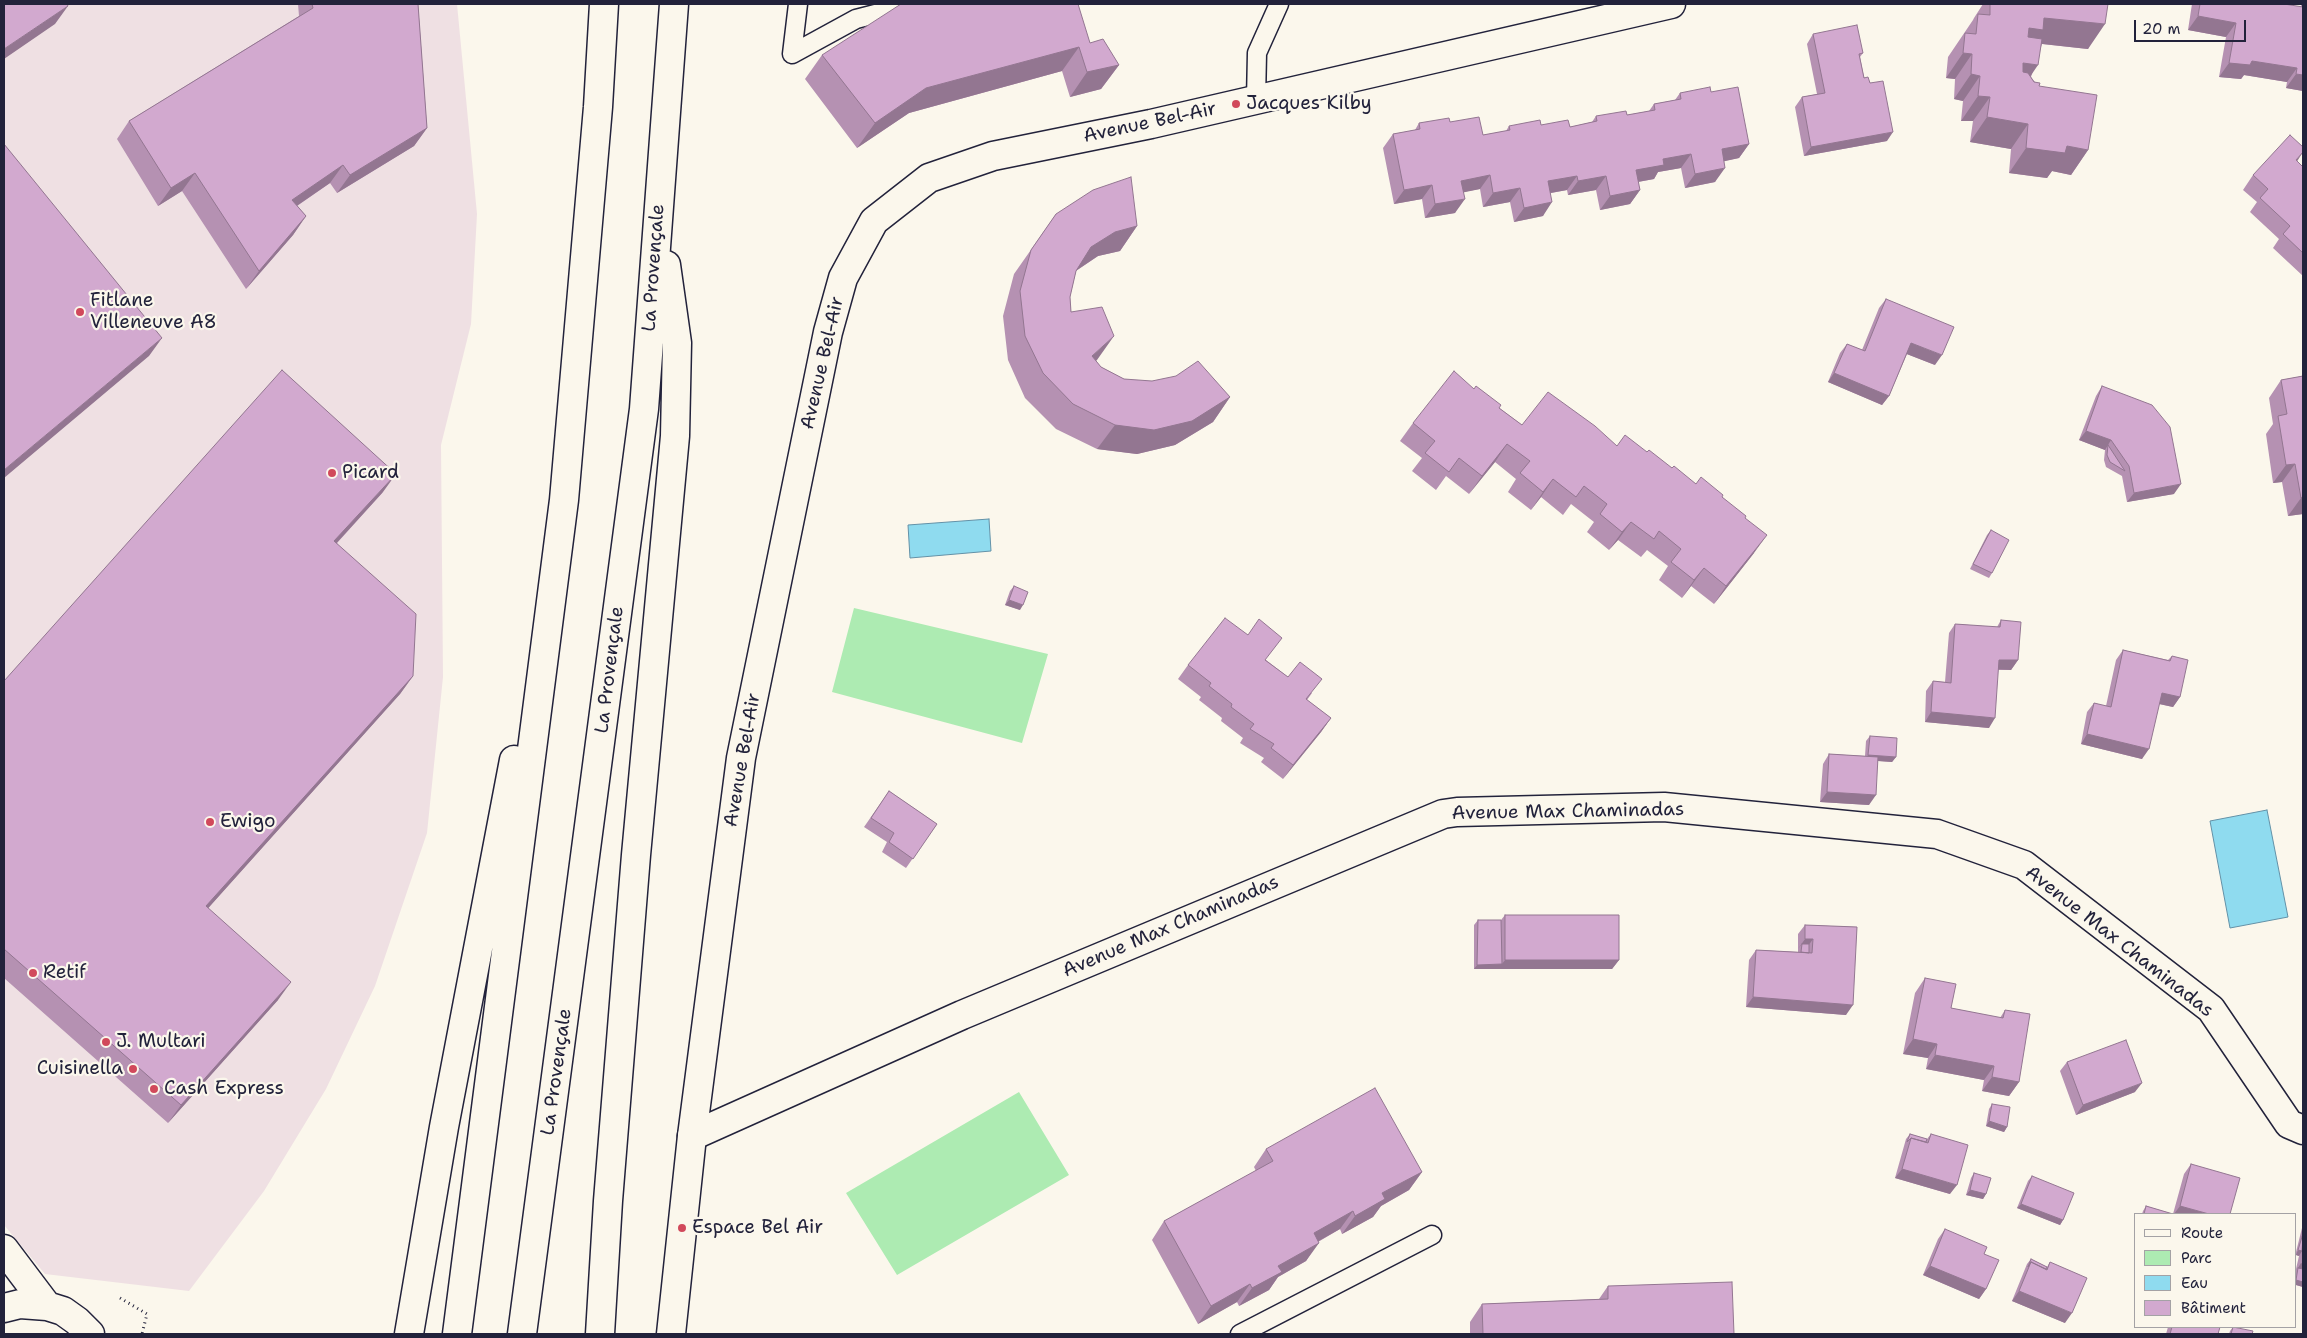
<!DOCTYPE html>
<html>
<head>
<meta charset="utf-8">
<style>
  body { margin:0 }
  #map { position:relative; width:2307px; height:1338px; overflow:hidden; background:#fbf7ec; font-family:"Shantell Sans",sans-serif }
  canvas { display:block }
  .frame { position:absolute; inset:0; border:5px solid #22223b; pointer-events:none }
  .legend { position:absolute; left:2134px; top:1213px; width:162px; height:115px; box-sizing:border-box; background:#fbf7ec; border:1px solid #a4a2a5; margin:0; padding:6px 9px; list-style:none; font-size:15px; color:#22223b }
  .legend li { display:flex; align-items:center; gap:10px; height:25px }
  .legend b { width:25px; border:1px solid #a4a2a5 }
  .scale { position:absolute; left:2134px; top:20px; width:112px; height:22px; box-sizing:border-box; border:2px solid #22223b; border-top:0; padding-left:6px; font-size:15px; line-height:18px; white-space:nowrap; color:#22223b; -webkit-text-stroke:4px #fbf7ec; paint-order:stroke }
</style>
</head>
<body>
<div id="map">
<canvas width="2307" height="1338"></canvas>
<div class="frame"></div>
<ul class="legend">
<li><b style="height:6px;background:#fbf7ec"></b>Route</li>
<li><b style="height:14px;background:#adebb2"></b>Parc</li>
<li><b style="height:14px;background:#8fdbef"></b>Eau</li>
<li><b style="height:14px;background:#d2a9cf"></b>Bâtiment</li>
</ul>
<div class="scale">20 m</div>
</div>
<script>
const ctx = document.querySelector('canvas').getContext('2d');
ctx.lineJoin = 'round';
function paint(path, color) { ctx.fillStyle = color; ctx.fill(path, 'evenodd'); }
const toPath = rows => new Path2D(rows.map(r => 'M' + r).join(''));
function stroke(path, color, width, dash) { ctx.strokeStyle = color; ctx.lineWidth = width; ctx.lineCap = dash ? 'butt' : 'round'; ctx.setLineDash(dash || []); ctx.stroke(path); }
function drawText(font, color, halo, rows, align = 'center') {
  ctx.font = font + ' "Shantell Sans",sans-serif'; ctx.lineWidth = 4.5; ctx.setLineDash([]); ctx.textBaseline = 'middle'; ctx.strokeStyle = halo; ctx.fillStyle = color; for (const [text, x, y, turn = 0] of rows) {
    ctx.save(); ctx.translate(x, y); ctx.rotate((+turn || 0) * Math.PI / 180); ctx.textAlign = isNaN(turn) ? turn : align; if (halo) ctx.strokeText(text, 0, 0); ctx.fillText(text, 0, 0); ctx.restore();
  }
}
const built = toPath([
  [4,4,457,4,477,214,471,324,441,445,443,677,427,833,375,986,326,1089,264,1191,189,1291,45,1274,4,1225]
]);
const green = toPath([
  [854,608,1048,654,1022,743,832,692],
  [1019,1092,1069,1175,897,1275,846,1193]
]);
const water = toPath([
  [989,519,991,551,910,558,908,525,989,519],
  [2267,810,2288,917,2230,928,2210,821,2267,810]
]);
const path = toPath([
  [120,1298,147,1314,142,1334]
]);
const lane = toPath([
  [798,4,792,54,856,19,914,4],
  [1256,100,1257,53,1279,4],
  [1240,1334,1432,1235]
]);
const street = toPath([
  [692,1136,962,1015,1443,814,1457,812,1664,807,1937,834,2024,865,2211,1009,2289,1124,2303,1130]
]);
const secondary = toPath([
  [671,1334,692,1136,741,758,828,332,843,278,874,221,929,178,993,156,1151,124,1671,4]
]);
const primary = toPath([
  [4,1249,47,1306],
  [4,1308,20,1304,47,1306,63,1311,77,1321,90,1334]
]);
const highway = toPath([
  [409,1334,444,1127,514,760],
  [457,1334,564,500,598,107,604,4],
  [522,1334,644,409,674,4],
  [600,1334,608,1201,636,855,675,436,677,343,666,265]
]);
const wall = toPath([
  [298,4,418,4,427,128,414,146,337,193,330,183,297,206,306,216,293,235,246,289,182,191,158,206,117,139,129,121,299,16],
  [1983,4,2108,4,2088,49,2042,44,2031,77,2088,150,2071,175,2052,171,2047,178,2009,173,2011,149,1970,142,1973,121,1961,121,1963,101,1954,99,1955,79,1946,78,1948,57,1973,20,1974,18],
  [2192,4,2284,4,2301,7,2301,4,2303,4,2303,91,2286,88,2287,82,2244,75,2241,79,2219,77,2226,37,2188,30],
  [1813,34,1863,53,1860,57,1864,77,1870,83,1887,141,1804,156,1795,107,1802,97,1817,94,1807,44],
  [1090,43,1119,65,1101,89,1070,97,1062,71,909,113,857,148,805,79,822,55],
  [1711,92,1749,144,1739,158,1724,161,1715,182,1685,188,1681,168,1658,172,1654,179,1638,182,1640,190,1630,204,1600,210,1596,190,1568,195,1567,190,1551,193,1543,216,1514,222,1510,202,1483,207,1480,189,1463,192,1455,213,1425,218,1422,199,1394,204,1383,148,1393,134,1415,130,1419,123,1450,122,1483,135,1506,131,1509,126,1541,125,1570,127,1592,122,1596,116,1627,115,1649,111,1654,104,1675,100,1680,93],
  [2297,161,2303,167,2303,276,2273,248,2279,239,2250,212,2257,202,2243,190,2253,175],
  [1056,214,1137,226,1120,251,1098,256,1076,271,1070,297,1071,312,1096,361,1101,367,1124,379,1230,397,1213,422,1175,445,1137,454,1097,449,1056,429,1025,398,1008,360,1003,316,1014,274],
  [1886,299,1935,365,1907,354,1889,396,1882,405,1828,382,1840,353,1847,344,1862,350,1879,308],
  [2303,376,2303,514,2288,516,2282,482,2273,483,2266,434,2273,424,2269,398,2281,380],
  [2102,386,2174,494,2127,502,2122,476,2106,467,2104,460,2105,450,2079,440,2096,396],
  [1474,389,1522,425,1647,452,1696,484,1722,497,1745,518,1754,553,1714,604,1691,586,1682,598,1659,580,1668,566,1647,550,1641,557,1618,540,1609,550,1587,532,1594,522,1571,504,1563,515,1541,497,1531,510,1508,492,1516,479,1495,462,1469,494,1446,476,1436,490,1412,471,1422,458,1400,441,1413,423],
  [383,492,337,543,413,676,400,694,208,908,278,1000,168,1123,4,978,4,681],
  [1991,530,1992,573,1989,578,1970,569,1987,535],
  [1014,586,1020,610,1005,605,1010,591],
  [2001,620,2018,660,2011,670,1998,670,1989,728,1925,722,1926,691,1933,681,1945,682,1949,633,1955,624,1997,627],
  [2123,650,2168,660,2172,656,2180,697,2173,707,2159,704,2142,759,2081,744,2087,712,2094,703,2106,706,2116,660],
  [1266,660,1288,677,1312,693,1307,700,1331,718,1321,732,1283,779,1261,762,1264,758,1240,743,1243,738,1221,721,1222,718,1199,700,1201,697,1178,679,1188,665],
  [1870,736,1896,757,1892,762,1878,761,1869,805,1820,802,1823,764,1829,754,1865,756,1866,741],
  [889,791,937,824,906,868,882,852,887,842,864,827],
  [1505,915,1619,960,1612,969,1474,969,1474,925,1478,920,1501,920],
  [1805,925,1857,927,1846,1015,1746,1007,1749,960,1756,950,1798,952,1798,934],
  [1925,978,1951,1008,2000,1018,2005,1010,2019,1082,2009,1096,1982,1091,1984,1080,1926,1069,1928,1058,1903,1054,1915,993],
  [2067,1062,2135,1092,2076,1115,2060,1071],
  [1992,1104,2007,1127,2004,1132,1986,1126,1989,1109],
  [1910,1134,1927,1139,1931,1134,1950,1194,1895,1178,1906,1139],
  [1266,1149,1422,1172,1409,1190,1381,1206,1373,1217,1342,1234,1340,1229,1318,1242,1306,1261,1278,1277,1269,1290,1239,1306,1237,1302,1198,1324,1152,1240,1164,1221,1256,1171,1254,1167],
  [2191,1164,2230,1214,2173,1214,2184,1174],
  [1974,1173,1986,1194,1983,1199,1966,1195,1971,1178],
  [2032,1176,2063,1220,2060,1225,2017,1208,2028,1181],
  [2146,1206,2173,1214,2142,1214,2143,1211],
  [2303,1224,2303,1287,2296,1285,2296,1269,2299,1256,2296,1255,2296,1252],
  [1945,1229,1984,1254,1986,1289,1979,1299,1923,1275,1938,1239],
  [2031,1259,2047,1267,2050,1262,2065,1323,2012,1301,2027,1264],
  [1608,1286,1734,1334,1470,1334,1470,1322,1482,1304,1599,1299],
  [2168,1327,2220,1327,2218,1334,2166,1334],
  [2233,1327,2252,1334,2229,1334,2230,1331]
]);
const shadedWall = toPath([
  [68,6,55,24,4,59,4,49],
  [2198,16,2236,23,2226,37,2188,30],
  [2044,18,2105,24,2088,49,2034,43,2026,55,2029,28],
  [1079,47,1062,71,909,113,857,148,875,123,926,88],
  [1963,53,1972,54,1955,79,1946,78],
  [2252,61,2297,68,2287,82,2244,75,2241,79,2219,77,2229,63],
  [2023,63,2038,65,2021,90],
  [1119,65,1101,89,1070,97,1087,72],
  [1971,74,1980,76,1963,101,1954,99],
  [2296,74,2303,75,2303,91,2286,88],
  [1978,96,1990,97,1973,121,1961,121],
  [1987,117,2028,124,2011,149,1970,142],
  [427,128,414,146,337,193,350,175],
  [1893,132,1887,141,1804,156,1811,147],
  [1749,144,1739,158,1712,164,1722,149],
  [2067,146,2088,150,2071,175,2052,171,2047,178,2009,173,2026,148],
  [2303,152,2296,163,2296,160],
  [1691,154,1681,168,1658,172,1654,179,1626,184,1636,170,1663,159],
  [343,165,330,183,279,218,292,200],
  [1725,168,1715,182,1685,188,1695,174],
  [195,173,182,191,158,206,171,188],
  [1490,175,1480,189,1451,195,1461,181],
  [1577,176,1567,190,1539,195,1548,181],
  [1606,176,1596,190,1568,195,1578,181],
  [1432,185,1422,199,1394,204,1404,190],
  [1520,188,1510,202,1483,207,1493,193],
  [1640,190,1630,204,1600,210,1610,196],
  [1465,199,1455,213,1425,218,1435,204],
  [1552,202,1543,216,1514,222,1524,208],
  [306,216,293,235,246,289,259,271],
  [1137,226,1120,251,1098,256,1074,272,1091,247,1115,232],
  [1114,336,1097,360,1075,381,1092,356],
  [162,338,149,356,4,478,4,470],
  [1911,343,1942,355,1935,365,1904,353],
  [1834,373,1889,396,1882,405,1828,382],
  [1230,397,1213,422,1175,445,1137,454,1097,449,1115,425],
  [2086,431,2111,440,2105,450,2079,440],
  [1507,444,1495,462,1469,494,1482,476],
  [2295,464,2282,482,2273,483,2286,465],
  [396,474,383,492,322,559,334,541],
  [1553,479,1541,497,1531,510,1543,492],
  [2181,484,2174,494,2127,502,2134,493],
  [2303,497,2303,514,2288,516,2301,498],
  [1631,522,1618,540,1609,550,1622,532],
  [1767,535,1754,553,1714,604,1726,586],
  [1704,568,1691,586,1682,598,1694,580],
  [1009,600,1023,605,1020,610,1005,605],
  [1999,660,2018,660,2011,670,1992,669],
  [413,676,400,694,194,924,206,906],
  [2162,693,2180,697,2173,707,2155,703],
  [1931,712,1995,718,1989,728,1925,722],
  [1331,718,1321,732,1283,779,1293,765],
  [2087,734,2149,749,2142,759,2081,744],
  [1868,755,1896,757,1892,762,1865,760],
  [1827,792,1876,795,1869,805,1820,802],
  [1805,939,1813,939,1806,949,1802,944,1798,949],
  [1505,960,1619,960,1612,969,1474,969,1477,965,1502,964],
  [291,982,278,1000,168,1123,181,1105],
  [1753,997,1853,1005,1846,1015,1746,1007],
  [1913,1039,1937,1044,1928,1058,1903,1054],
  [1935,1055,1994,1066,1984,1080,1926,1069],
  [1992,1077,2019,1082,2009,1096,1982,1091],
  [2142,1083,2135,1092,2076,1115,2083,1105],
  [1989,1121,2007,1127,2004,1132,1986,1126],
  [1902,1169,1957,1185,1950,1194,1895,1178],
  [1422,1172,1409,1190,1381,1206,1373,1217,1342,1234,1355,1216,1382,1193],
  [1970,1190,1986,1194,1983,1199,1966,1195],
  [2021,1204,2063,1220,2060,1225,2017,1208],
  [2180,1206,2209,1214,2174,1214],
  [1353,1211,1340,1229,1301,1251,1314,1233],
  [1319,1243,1306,1261,1278,1277,1269,1290,1239,1306,1252,1288,1278,1266],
  [2298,1250,2302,1251,2299,1256,2296,1255],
  [2301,1263,2303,1264,2303,1275,2298,1268],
  [1930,1266,1986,1289,1979,1299,1923,1275],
  [2296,1280,2303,1282,2303,1287,2296,1285],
  [1250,1284,1237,1302,1198,1324,1211,1306],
  [2019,1291,2072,1313,2065,1323,2012,1301]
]);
const building = toPath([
  [4,4,67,4,68,6,4,49,4,4],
  [312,4,418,4,427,128,350,175,343,165,292,200,306,216,259,271,195,173,171,188,129,121,313,8,312,4],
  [901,4,1078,4,1090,43,1103,39,1119,65,1087,72,1079,47,926,88,875,123,822,55,901,4],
  [1990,4,2108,4,2105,24,2044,18,2043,30,2029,28,2028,37,2042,39,2038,65,2023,63,2023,72,2028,73,2034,82,2040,83,2039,86,2097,95,2088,150,2067,146,2065,153,2026,148,2028,124,1987,117,1990,97,1978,96,1980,76,1971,74,1972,54,1963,53,1965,33,1976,34,1978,14,1990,15,1990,4],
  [2200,4,2284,4,2303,7,2303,75,2296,74,2297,68,2252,61,2250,65,2229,63,2236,23,2198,16,2200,4],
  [1857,25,1863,53,1859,54,1864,78,1868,77,1870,83,1883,81,1893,132,1811,147,1802,97,1825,93,1813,34,1857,25],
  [1710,87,1711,92,1738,87,1749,144,1722,149,1725,168,1695,174,1691,154,1663,159,1664,165,1636,170,1640,190,1610,196,1606,176,1578,181,1577,176,1548,181,1552,202,1524,208,1520,188,1493,193,1490,175,1461,181,1465,199,1435,204,1432,185,1404,190,1393,134,1420,129,1419,123,1449,118,1450,122,1479,117,1483,135,1510,130,1509,126,1540,120,1541,125,1568,120,1570,127,1597,121,1596,116,1626,111,1627,115,1655,110,1654,104,1681,99,1680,93,1710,87],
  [2290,135,2303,147,2303,152,2296,160,2303,167,2303,253,2283,234,2290,226,2260,198,2268,189,2253,175,2290,135],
  [4,144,162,338,4,470,4,144],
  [1131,177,1137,226,1115,232,1091,247,1076,271,1070,297,1071,312,1102,307,1114,336,1092,356,1101,367,1124,379,1152,381,1176,376,1198,361,1230,397,1192,421,1154,430,1115,425,1073,404,1043,373,1025,336,1020,291,1031,250,1056,214,1093,190,1131,177],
  [1886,299,1954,327,1942,355,1911,343,1889,396,1834,373,1847,344,1865,351,1886,299],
  [282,370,396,474,334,541,416,614,413,676,206,906,291,982,181,1105,4,949,4,681,282,370],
  [1454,371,1474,389,1476,386,1501,405,1499,408,1522,425,1548,392,1595,426,1617,446,1625,435,1647,452,1649,450,1672,468,1674,466,1696,484,1701,477,1723,495,1722,497,1746,516,1745,518,1767,535,1726,586,1704,568,1694,580,1671,562,1681,549,1659,531,1654,539,1631,522,1622,532,1600,514,1607,504,1584,486,1576,497,1553,479,1543,492,1520,473,1530,461,1507,444,1482,476,1459,458,1449,472,1425,453,1435,441,1413,423,1454,371],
  [2303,376,2303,497,2301,498,2295,464,2286,465,2278,416,2287,414,2281,380,2303,376],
  [2102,386,2152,405,2170,427,2181,484,2134,493,2129,466,2111,440,2086,431,2102,386],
  [2108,445,2125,471,2110,462,2107,455,2108,445],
  [1991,530,2009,540,1992,573,1973,564,1991,530],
  [1014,586,1028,592,1023,605,1009,600,1014,586],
  [1225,618,1248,635,1259,619,1282,638,1265,660,1288,677,1300,662,1322,679,1306,699,1331,718,1293,765,1271,748,1274,744,1250,729,1254,724,1231,707,1232,704,1209,686,1211,683,1188,665,1225,618],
  [2001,620,2021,622,2018,660,1999,660,1995,718,1931,712,1933,681,1951,683,1955,624,2000,627,2001,620],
  [2123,650,2170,661,2172,656,2188,660,2180,697,2162,693,2149,749,2087,734,2094,703,2111,707,2123,650],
  [1870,736,1897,738,1896,757,1868,755,1870,736],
  [1829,754,1878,757,1876,795,1827,792,1829,754],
  [889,791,937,824,913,859,889,842,894,833,871,818,889,791],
  [1505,915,1619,915,1619,960,1505,960,1505,915],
  [1478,920,1501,920,1502,964,1477,965,1478,920],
  [1805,925,1857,927,1853,1005,1753,997,1756,950,1812,953,1813,939,1805,939,1805,925],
  [1802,944,1809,944,1809,953,1801,952,1802,944],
  [1925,978,1956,984,1951,1008,2003,1018,2005,1010,2030,1014,2019,1082,1992,1077,1994,1066,1935,1055,1937,1044,1913,1039,1925,978],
  [2126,1040,2142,1083,2083,1105,2067,1062,2126,1040],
  [1375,1088,1422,1172,1382,1193,1385,1199,1355,1216,1353,1211,1314,1233,1319,1243,1278,1266,1282,1272,1252,1288,1250,1284,1211,1306,1164,1221,1273,1161,1266,1149,1375,1088],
  [1992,1104,2010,1107,2007,1127,1989,1121,1992,1104],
  [1910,1134,1927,1139,1926,1142,1911,1138,1907,1142,1910,1134],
  [1931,1134,1968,1145,1957,1185,1902,1169,1911,1138,1928,1143,1931,1134],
  [2191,1164,2240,1178,2230,1214,2209,1214,2180,1206,2191,1164],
  [1974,1173,1991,1178,1986,1194,1970,1190,1974,1173],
  [2032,1176,2074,1193,2063,1220,2021,1204,2032,1176],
  [2146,1206,2173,1214,2144,1214,2146,1206],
  [1945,1229,1987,1247,1984,1254,1999,1260,1986,1289,1930,1266,1945,1229],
  [2302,1237,2303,1238,2302,1251,2298,1250,2302,1237],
  [2031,1259,2047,1267,2046,1269,2031,1262,2028,1267,2031,1259],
  [2031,1262,2047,1270,2050,1262,2087,1278,2072,1313,2019,1291,2031,1262],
  [2298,1268,2303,1269,2303,1282,2296,1280,2298,1268],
  [1732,1282,1734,1334,1483,1334,1482,1304,1608,1299,1608,1286,1732,1282],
  [2172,1327,2220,1327,2218,1334,2170,1334,2172,1327],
  [2233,1327,2253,1331,2252,1334,2231,1334,2233,1327]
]);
const markers = [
  [1236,104,5,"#d1495b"],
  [80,312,5,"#d1495b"],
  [332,473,5,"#d1495b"],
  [210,822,5,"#d1495b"],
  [33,973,5,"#d1495b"],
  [106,1042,5,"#d1495b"],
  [133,1069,5,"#d1495b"],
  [154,1089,5,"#d1495b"],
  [682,1228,5,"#d1495b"]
];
const poiNames = [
  ["Jacques Kilby",1246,104],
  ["Fitlane",90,301],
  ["Villeneuve A8",90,323],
  ["Picard",342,473],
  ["Ewigo",220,822],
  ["Retif",43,973],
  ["J. Multari",116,1042],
  ["Cuisinella",123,1069,"right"],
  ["Cash Express",164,1089],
  ["Espace Bel Air",692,1228]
];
const streetNames = [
  ["Avenue Bel-Air",1150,123,-12],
  ["La Provençale",654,268,-86],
  ["Avenue Bel-Air",823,363,-77],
  ["La Provençale",610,670,-83],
  ["Avenue Bel-Air",743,760,-80],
  ["Avenue Max Chaminadas",1568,812,-1],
  ["Avenue Max Chaminadas",1171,927,-23],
  ["Avenue Max Chaminadas",2119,942,38],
  ["La Provençale",557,1072,-82]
];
paint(built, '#efe0e3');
paint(green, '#adebb2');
paint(water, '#8fdbef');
stroke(water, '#6391a7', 1);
stroke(lane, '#22223b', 21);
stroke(street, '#22223b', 31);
stroke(secondary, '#22223b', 31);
stroke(primary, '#22223b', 31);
stroke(highway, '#22223b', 31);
stroke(path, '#22223b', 3, [1, 4]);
stroke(lane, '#fbf7ec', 18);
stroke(street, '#fbf7ec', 28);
stroke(secondary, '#fbf7ec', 28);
stroke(primary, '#fbf7ec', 28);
stroke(highway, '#fbf7ec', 28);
paint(wall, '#b591b2');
paint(shadedWall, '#937691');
paint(building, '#d2a9cf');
stroke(building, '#937691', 1);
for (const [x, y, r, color] of markers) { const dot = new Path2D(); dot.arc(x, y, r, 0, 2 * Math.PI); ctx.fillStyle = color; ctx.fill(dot); stroke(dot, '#fbf7ec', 2); }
drawText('19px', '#22223b', '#fbf7ec', poiNames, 'left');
drawText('19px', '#22223b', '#fbf7ec', streetNames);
</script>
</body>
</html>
